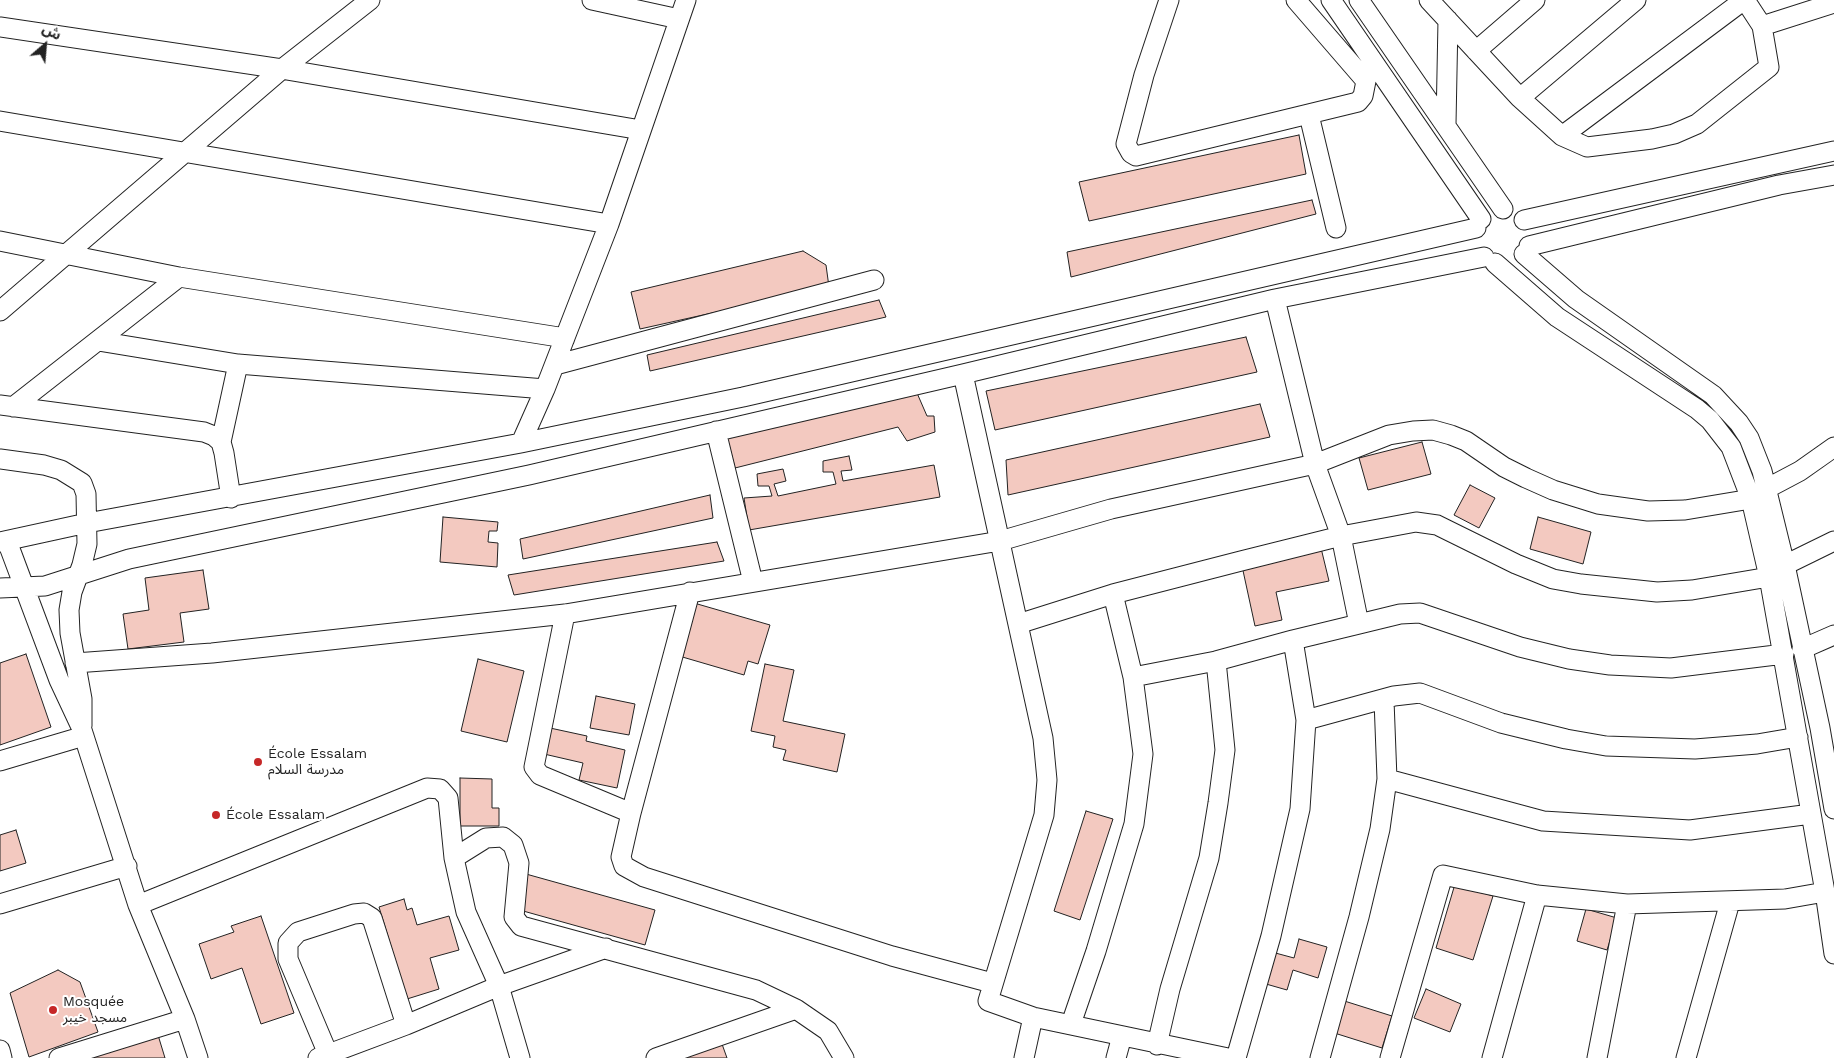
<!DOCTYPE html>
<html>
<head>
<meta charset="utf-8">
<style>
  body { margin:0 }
  #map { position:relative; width:1834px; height:1058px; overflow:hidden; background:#fff; font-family:"Work Sans","Noto Sans Arabic",sans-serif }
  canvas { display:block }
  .north { position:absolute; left:20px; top:20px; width:50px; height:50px; -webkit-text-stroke:4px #fff; paint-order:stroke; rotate:27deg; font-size:14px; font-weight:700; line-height:20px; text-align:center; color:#222 }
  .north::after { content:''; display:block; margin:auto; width:18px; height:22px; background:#222; clip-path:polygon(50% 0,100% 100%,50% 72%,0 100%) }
</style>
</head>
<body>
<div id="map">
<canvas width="1834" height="1058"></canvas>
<div class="north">ش</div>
</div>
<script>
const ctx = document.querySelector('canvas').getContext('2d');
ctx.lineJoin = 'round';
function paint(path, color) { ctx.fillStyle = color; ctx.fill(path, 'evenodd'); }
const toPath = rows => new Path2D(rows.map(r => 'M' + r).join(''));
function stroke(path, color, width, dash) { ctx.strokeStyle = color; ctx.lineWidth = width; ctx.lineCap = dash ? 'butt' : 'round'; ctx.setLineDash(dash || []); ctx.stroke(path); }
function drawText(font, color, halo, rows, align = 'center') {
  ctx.font = font + ' "Work Sans","Noto Sans Arabic",sans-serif'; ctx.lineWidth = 4; ctx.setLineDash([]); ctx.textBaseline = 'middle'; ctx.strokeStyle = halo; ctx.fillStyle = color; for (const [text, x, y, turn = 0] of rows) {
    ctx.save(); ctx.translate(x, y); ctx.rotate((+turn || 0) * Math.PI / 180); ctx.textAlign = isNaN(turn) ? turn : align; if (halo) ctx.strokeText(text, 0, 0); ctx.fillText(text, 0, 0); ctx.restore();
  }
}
const building = toPath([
  [1299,135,1306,174,1089,221,1079,182,1299,135],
  [1312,200,1316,214,1071,277,1067,252,1312,200],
  [803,251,826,265,829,287,640,329,631,292,803,251],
  [879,300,886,317,650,371,647,355,879,300],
  [1246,337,1257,372,995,430,986,391,1246,337],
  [917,393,927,416,934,416,935,432,907,441,898,427,735,468,727,437,917,393],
  [1260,404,1270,437,1008,495,1006,460,1260,404],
  [1422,442,1431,474,1368,490,1359,458,1422,442],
  [849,456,852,470,841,471,843,481,934,465,940,497,749,530,744,498,772,496,769,486,758,486,757,474,783,469,786,481,774,484,778,496,836,484,833,472,823,472,823,461,849,456],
  [1470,485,1495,498,1479,528,1454,515,1470,485],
  [710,495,713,518,523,559,520,539,710,495],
  [443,517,498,522,497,531,489,531,488,542,498,543,497,567,440,562,443,517],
  [1538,517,1591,532,1583,564,1530,549,1538,517],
  [717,542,724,561,514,595,508,575,717,542],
  [1321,548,1329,581,1276,592,1282,620,1255,626,1242,566,1321,548],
  [203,570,209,609,180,613,184,642,128,649,123,614,149,610,145,578,203,570],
  [694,603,770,625,758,664,748,661,744,675,679,656,694,603],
  [26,654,51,727,0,745,0,663,26,654],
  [478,659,524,671,507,742,461,731,478,659],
  [765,664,794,670,783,721,845,734,837,772,783,760,786,750,773,747,775,736,751,731,765,664],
  [596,696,635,704,629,735,590,728,596,696],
  [550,728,587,736,586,741,625,750,617,788,579,780,583,763,544,754,550,728],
  [460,778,492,779,492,808,499,808,499,826,460,826,460,778],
  [1086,811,1113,819,1080,920,1054,911,1086,811],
  [16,830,26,863,0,871,0,835,16,830],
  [526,874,655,910,645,945,516,909,526,874],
  [1455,884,1493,896,1473,960,1436,948,1455,884],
  [404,899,407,910,412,908,417,925,449,916,459,950,430,958,439,989,407,999,379,907,404,899],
  [1586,909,1617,918,1607,950,1577,941,1586,909],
  [261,916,294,1013,261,1024,242,968,211,979,199,944,234,932,231,926,261,916],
  [1299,939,1327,947,1318,978,1293,970,1287,990,1259,982,1268,951,1294,958,1299,939],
  [58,970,80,982,98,1032,29,1057,10,993,58,970],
  [1426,989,1461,1004,1450,1032,1414,1018,1426,989],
  [1338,999,1392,1016,1382,1048,1328,1031,1338,999],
  [158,1035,165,1058,82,1058,158,1035],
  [722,1044,727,1058,682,1058,722,1044]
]);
const minor = toPath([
  [592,0,679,19],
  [1169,0,1144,75,1126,144,1131,153,1136,156,1358,102,1363,96,1366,81,1296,0],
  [1331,0,1481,219],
  [1359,0,1503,209],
  [1429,0,1520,98,1562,136,1587,147,1652,139,1674,134,1697,124,1769,67,1762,26,1745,0],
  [1762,26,1834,3],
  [0,27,282,69,641,130],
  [1476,51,1535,0],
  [1520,98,1636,0],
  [1309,115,1336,228],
  [0,121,609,224],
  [1446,124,1448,20],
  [1562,136,1744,0],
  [1524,220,1834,151],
  [0,241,179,277,565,338],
  [1529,246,1779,185,1834,175],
  [1524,254,1576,299,1713,395,1739,423,1749,438,1762,471,1785,565,1820,728,1834,809],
  [1495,263,1557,317,1697,409,1710,420,1731,447,1751,499,1769,577,1825,892,1834,954],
  [1275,299,1315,464,1341,536,1359,624,1400,614,1420,613,1520,647,1569,659,1610,665,1671,668,1784,654],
  [0,311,282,69,370,0],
  [98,341,238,364,545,389],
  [555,365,874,280],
  [963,374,1043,738,1047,780,1044,815,988,1001,1033,1017,1228,1058],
  [0,405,204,432,214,436,221,442,224,453,231,498],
  [13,407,179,277],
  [716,431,753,582],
  [221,442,238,364],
  [521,443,545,389,609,224,686,0],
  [0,459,44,465,61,470,82,483,86,494,87,544,82,565,72,592,69,610,70,633,82,699,82,726],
  [1766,489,1800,471,1834,447],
  [7,541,59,680,81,727,138,905,185,1019,198,1058],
  [0,542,87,523,521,443,743,397,1476,228],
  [1785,565,1834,541],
  [0,588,45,586,129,559,529,475,963,374,1275,299,1484,257],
  [690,592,631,813,621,857,624,866,644,877,892,956,992,983],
  [565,614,534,767,540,775,631,813],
  [1018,624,1113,594,1241,561,1341,536,1416,522,1437,525,1516,564,1553,579,1581,584,1657,592,1692,590,1769,577],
  [1293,640,1359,624],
  [1802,649,1834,635],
  [75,663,212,653,565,614,1000,541,1111,509,1315,464,1389,435,1413,431,1433,430,1451,435,1466,441,1504,467,1526,478,1553,490,1598,504,1648,511,1685,510,1751,499],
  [1133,677,1216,661,1293,640,1306,720,1300,809,1271,936,1236,1058],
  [1306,720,1394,696,1420,693,1501,723,1566,739,1606,746,1695,749,1757,744,1798,737],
  [0,761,84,736],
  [1387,779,1543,821,1690,830,1811,814],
  [454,858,466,912,499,986,520,1058],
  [0,904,127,866],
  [138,905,427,788,440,789,448,798,454,858,486,838,503,837,513,845,519,863,514,917,521,926,756,990,796,1009,828,1031,844,1058],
  [1071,1024,1096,951,1134,824,1143,754,1133,677,1113,594],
  [1157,1045,1170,989,1209,858,1218,803,1225,750,1216,661],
  [0,1050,2,1058],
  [328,1054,288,959,288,943,298,932,354,914,364,913,372,918,406,1025],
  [59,1058,185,1019],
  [318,1058,406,1025,499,986,606,948],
  [656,1058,796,1009],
  [1024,1058,1033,1017],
  [1116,1058,1122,1036],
  [1320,1058,1359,917,1380,829,1387,779,1384,700],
  [1390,1058,1443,875,1537,895,1627,904,1785,899,1825,892],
  [1492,1058,1537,895],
  [1597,1058,1627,904],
  [1686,1058,1730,902]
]);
const markers = [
  [258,762,5,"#c62828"],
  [216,815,5,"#c62828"],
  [53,1010,5,"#c62828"]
];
const poiNames = [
  ["École Essalam",268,754],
  ["مدرسة السلام",268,770],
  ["École Essalam",226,815],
  ["Mosquée",63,1002],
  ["مسجد خيبر",63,1018]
];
paint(building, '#f3c9c0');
stroke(building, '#222', 1);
stroke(minor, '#222', 21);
stroke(minor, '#fff', 19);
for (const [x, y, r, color] of markers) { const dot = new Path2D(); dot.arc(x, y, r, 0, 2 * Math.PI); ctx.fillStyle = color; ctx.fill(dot); stroke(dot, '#fff', 2); }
drawText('14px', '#222', '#fff', poiNames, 'left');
</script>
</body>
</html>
